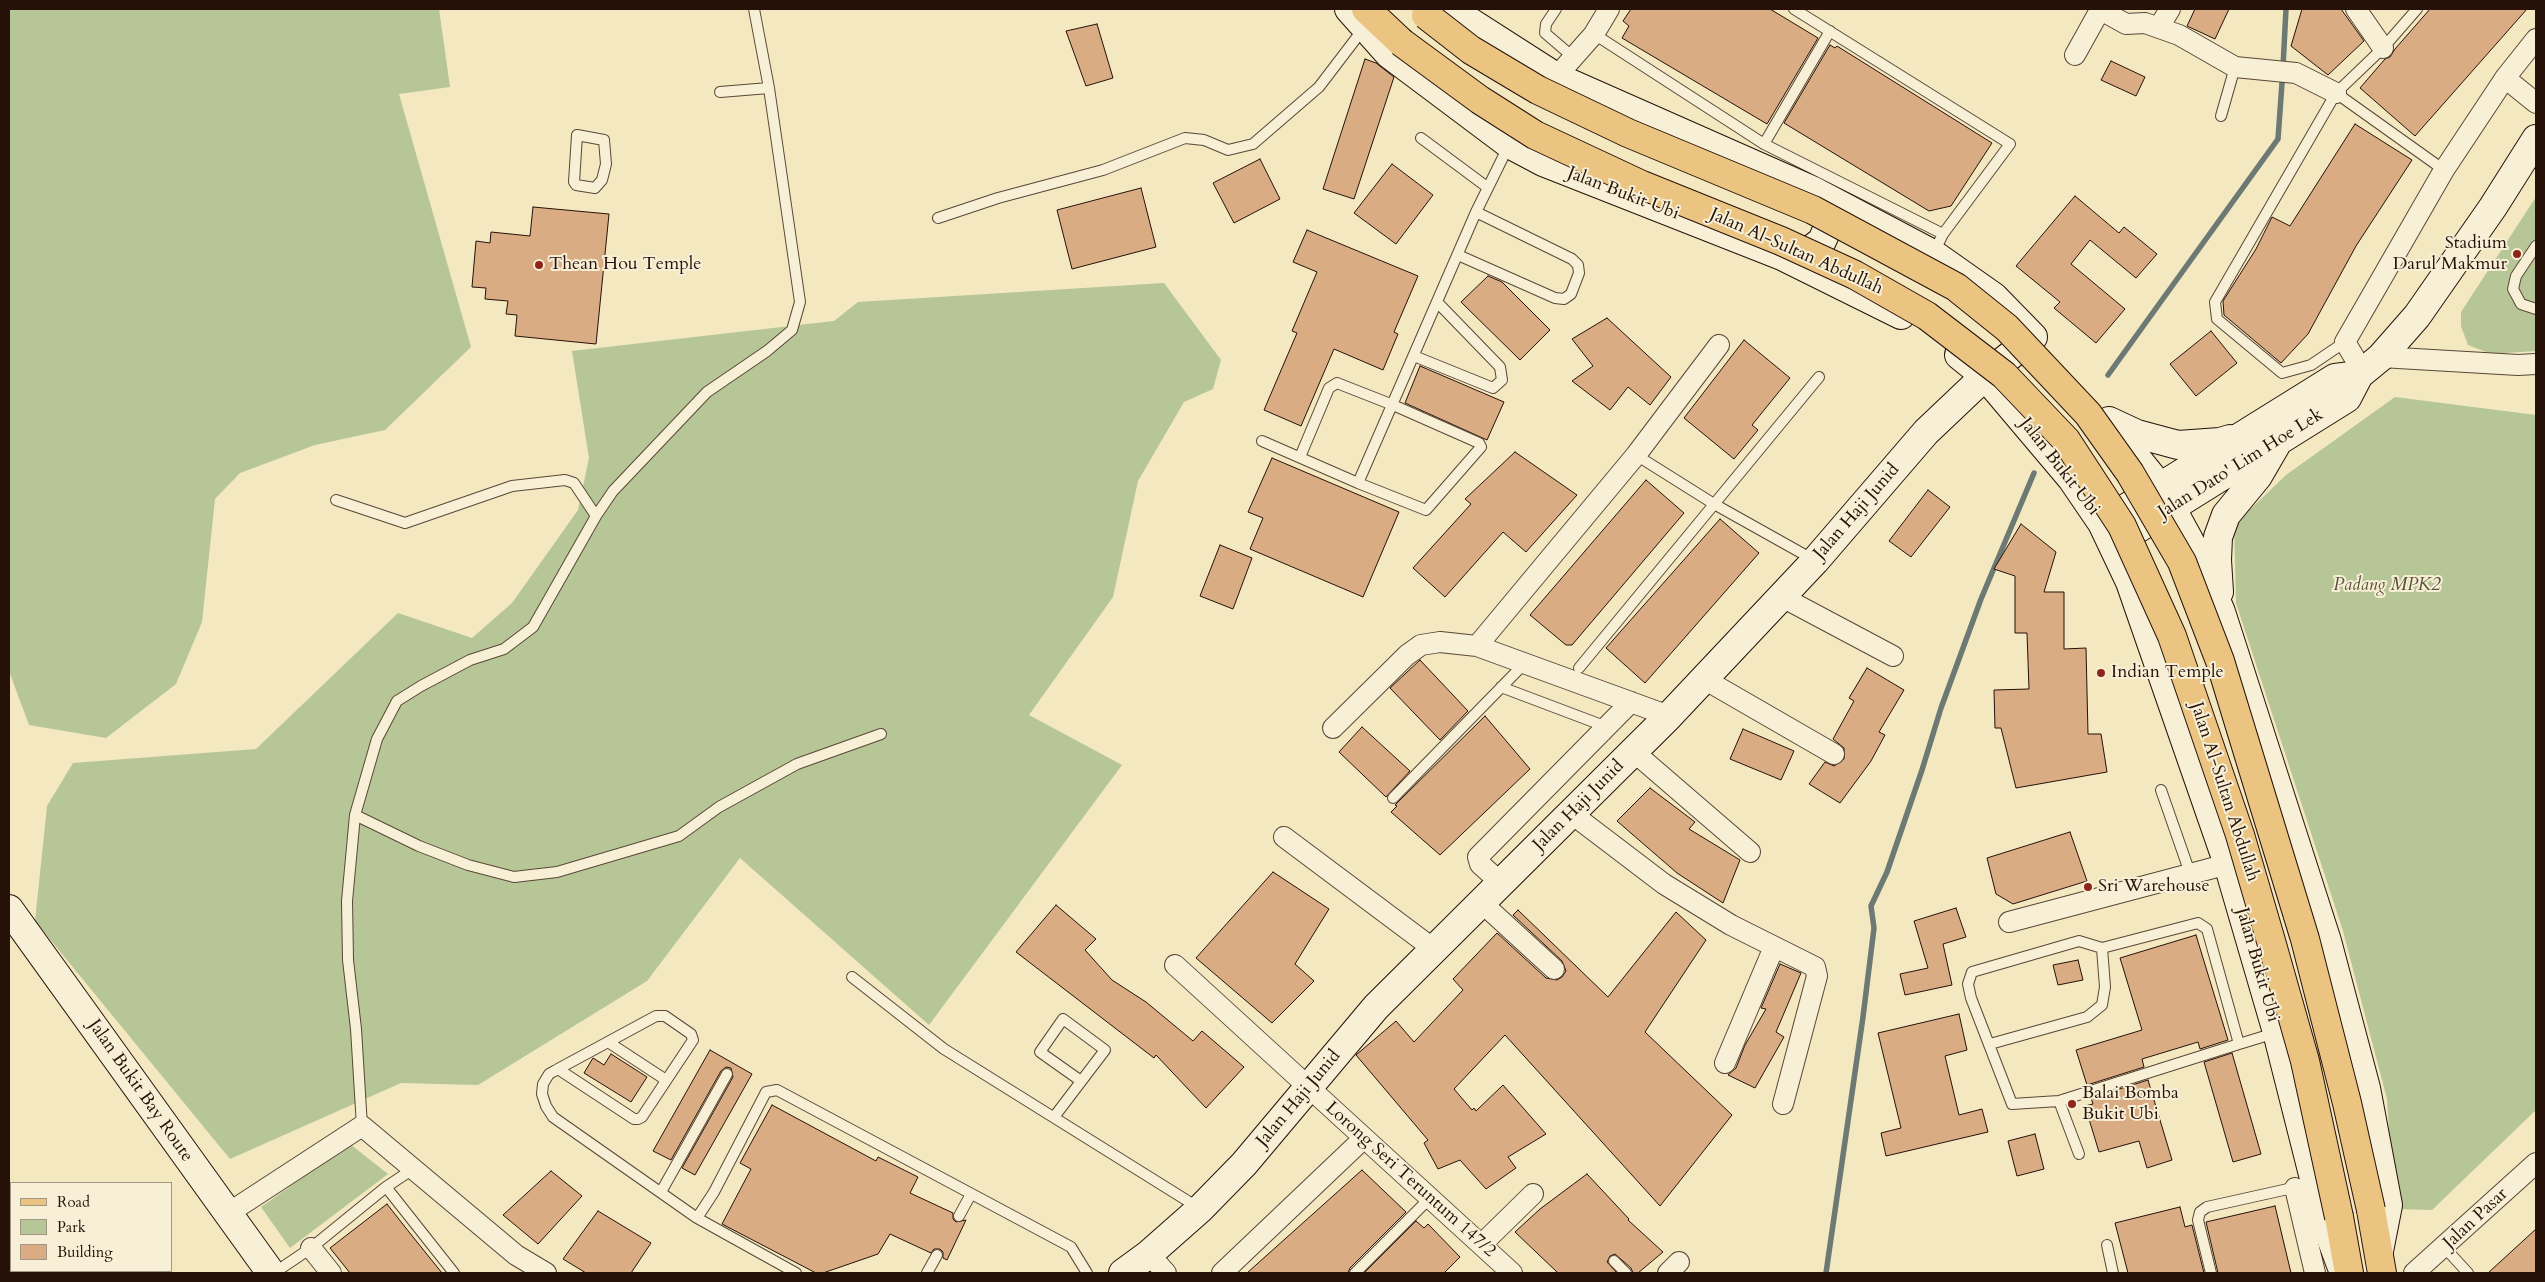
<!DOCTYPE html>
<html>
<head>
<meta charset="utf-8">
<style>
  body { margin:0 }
  #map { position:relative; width:2545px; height:1282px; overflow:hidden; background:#f3e8c0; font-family:Cardo,serif }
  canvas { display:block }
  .frame { position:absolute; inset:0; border:10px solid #261109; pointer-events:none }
  .legend { position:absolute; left:10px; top:1182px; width:162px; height:90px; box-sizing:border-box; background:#f7f0d6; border:1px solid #a39784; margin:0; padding:6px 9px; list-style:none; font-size:15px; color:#261109 }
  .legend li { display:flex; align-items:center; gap:10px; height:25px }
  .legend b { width:25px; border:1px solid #a39784 }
</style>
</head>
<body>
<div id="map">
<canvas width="2545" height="1282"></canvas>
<div class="frame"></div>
<ul class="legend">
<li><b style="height:6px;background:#eac480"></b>Road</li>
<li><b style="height:14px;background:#b7c696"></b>Park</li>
<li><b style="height:14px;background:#d9ac84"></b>Building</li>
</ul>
</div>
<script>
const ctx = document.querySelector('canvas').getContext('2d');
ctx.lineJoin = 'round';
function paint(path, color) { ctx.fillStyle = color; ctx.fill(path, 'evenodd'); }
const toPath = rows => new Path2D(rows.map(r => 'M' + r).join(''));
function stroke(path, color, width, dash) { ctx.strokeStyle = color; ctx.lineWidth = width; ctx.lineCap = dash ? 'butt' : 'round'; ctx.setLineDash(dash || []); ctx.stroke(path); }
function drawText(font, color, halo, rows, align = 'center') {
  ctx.font = font + ' Cardo,serif'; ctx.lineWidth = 4; ctx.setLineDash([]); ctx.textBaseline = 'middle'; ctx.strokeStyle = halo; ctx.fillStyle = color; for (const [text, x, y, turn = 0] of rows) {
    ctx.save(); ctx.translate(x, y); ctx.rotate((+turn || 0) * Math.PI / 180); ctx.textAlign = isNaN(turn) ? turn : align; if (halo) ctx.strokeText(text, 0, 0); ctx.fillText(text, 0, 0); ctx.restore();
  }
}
const green = toPath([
  [9,9,439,9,450,87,399,94,471,347,385,430,315,445,240,473,215,499,202,622,176,684,106,738,29,725,9,671],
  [2536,197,2536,351,2491,354,2468,345,2461,326,2461,312],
  [1164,283,1221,360,1213,389,1184,402,1138,481,1113,597,1029,715,1122,765,929,1025,740,858,647,981,478,1085,401,1083,230,1159,35,921,47,806,73,763,256,749,398,613,472,638,512,603,578,510,589,458,572,351,834,321,858,302],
  [2395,397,2536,415,2536,1110,2432,1210,2394,1209,2387,1099,2343,931,2236,603,2234,525,2286,475],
  [350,1144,388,1174,290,1248,261,1207]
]);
const stream = toPath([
  [2283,67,2286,9],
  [2108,375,2278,139,2282,83],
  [1826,1273,1863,1017,1874,928,1871,906,1887,872,1922,770,1941,708,1981,599,2034,473]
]);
const building = toPath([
  [1631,9,1770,9,1818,38,1767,124,1622,38,1629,26,1623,21,1631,9],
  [2195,9,2229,9,2215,39,2187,26,2195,9],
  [2302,9,2341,9,2364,41,2328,75,2291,46,2302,9],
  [2430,9,2527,9,2415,136,2360,88,2385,59,2390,57,2395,49,2430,9],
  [1097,24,1113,78,1086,86,1066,31,1097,24],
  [1830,45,1835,48,1837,46,1992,143,1951,206,1929,211,1784,123,1830,45],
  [1365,59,1376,63,1394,77,1354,199,1323,189,1365,59],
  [2111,61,2145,77,2136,96,2101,80,2111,61],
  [2355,124,2412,160,2356,246,2308,334,2281,363,2224,315,2223,301,2256,249,2272,217,2290,226,2355,124],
  [1260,159,1280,199,1234,223,1213,183,1260,159],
  [1392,164,1433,195,1396,244,1354,213,1392,164],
  [1141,188,1156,247,1072,269,1057,210,1141,188],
  [2075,196,2119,233,2124,227,2157,254,2136,278,2090,240,2071,264,2125,309,2096,343,2054,308,2060,302,2016,266,2075,196],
  [533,207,609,214,596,344,515,336,517,315,506,314,508,301,485,299,486,288,472,287,476,241,490,243,491,232,530,236,533,207],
  [1307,230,1418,276,1394,332,1398,334,1383,370,1334,349,1301,426,1264,410,1297,333,1292,331,1317,272,1293,262,1307,230],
  [1488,276,1502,282,1550,330,1520,360,1461,302,1488,276],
  [1607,318,1671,377,1650,405,1628,387,1610,410,1572,381,1593,366,1572,339,1607,318],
  [2211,331,2237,363,2196,396,2170,364,2211,331],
  [1744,340,1790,378,1752,425,1758,430,1734,459,1684,418,1744,340],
  [1420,366,1504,402,1487,440,1405,403,1420,366],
  [1515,452,1577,495,1526,552,1503,532,1445,597,1413,568,1471,504,1465,499,1515,452],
  [1272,458,1399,512,1363,597,1250,549,1263,518,1248,512,1272,458],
  [1646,480,1684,513,1572,645,1566,645,1530,615,1646,480],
  [1928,490,1950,507,1911,557,1889,541,1928,490],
  [1720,519,1759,553,1645,683,1606,648,1720,519],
  [2021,524,2056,552,2044,592,2064,592,2064,649,2086,648,2088,734,2101,734,2107,772,2016,788,2001,728,1995,728,1994,690,2029,689,2027,633,2015,633,2015,576,1994,569,2021,524],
  [1220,545,1252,558,1233,609,1200,596,1220,545],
  [1420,660,1468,711,1440,740,1390,688,1420,660],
  [1867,668,1904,690,1879,732,1885,735,1871,761,1840,803,1809,784,1825,762,1834,766,1844,759,1844,748,1833,739,1854,701,1849,698,1867,668],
  [1485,716,1530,769,1440,855,1391,812,1397,806,1395,805,1485,716],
  [1362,727,1410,771,1386,797,1339,752,1362,727],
  [1743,729,1794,751,1781,780,1730,759,1743,729],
  [1650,788,1695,822,1689,829,1740,860,1723,903,1677,873,1617,821,1650,788],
  [2070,832,2087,881,2013,904,1996,894,1987,858,2070,832],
  [1273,872,1329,909,1295,964,1314,981,1272,1023,1196,958,1273,872],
  [1056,905,1096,939,1085,950,1112,980,1146,1002,1193,1041,1202,1031,1244,1067,1206,1108,1156,1055,1154,1058,1016,952,1056,905],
  [1956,908,1966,937,1943,944,1952,985,1905,995,1900,974,1928,968,1914,921,1956,908],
  [1518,910,1608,997,1676,912,1706,940,1645,1032,1732,1115,1660,1206,1505,1035,1454,1089,1472,1110,1474,1108,1476,1111,1503,1085,1546,1134,1508,1157,1516,1168,1486,1189,1460,1160,1438,1169,1424,1143,1428,1140,1356,1055,1396,1021,1414,1042,1463,990,1453,979,1497,933,1546,978,1557,980,1562,977,1566,971,1562,961,1513,915,1518,910],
  [2196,935,2228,1040,2200,1049,2198,1042,2142,1059,2144,1067,2087,1085,2076,1050,2142,1030,2120,958,2196,935],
  [2078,960,2083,980,2058,985,2053,965,2078,960],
  [1780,964,1801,973,1776,1032,1784,1037,1755,1088,1728,1075,1736,1068,1745,1045,1766,1009,1761,1008,1780,964],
  [1959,1014,1967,1050,1945,1056,1959,1115,1982,1109,1988,1132,1886,1156,1881,1133,1901,1128,1878,1033,1959,1014],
  [710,1050,752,1074,695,1175,682,1168,733,1077,731,1068,726,1067,721,1071,671,1160,653,1151,710,1050],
  [2232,1053,2261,1154,2233,1162,2204,1062,2232,1053],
  [611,1054,647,1077,631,1102,584,1073,593,1058,604,1065,611,1054],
  [2148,1080,2172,1160,2147,1168,2139,1141,2099,1152,2085,1106,2093,1104,2091,1098,2148,1080],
  [772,1105,876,1161,878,1157,918,1177,910,1193,953,1213,953,1219,956,1222,966,1220,947,1260,943,1258,943,1252,940,1249,934,1249,931,1253,890,1234,878,1254,823,1273,816,1273,722,1224,751,1169,740,1163,772,1105],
  [2035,1134,2044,1169,2017,1176,2008,1141,2035,1134],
  [1362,1170,1406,1212,1350,1268,1348,1273,1247,1273,1362,1170],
  [551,1171,582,1196,538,1244,503,1215,551,1171],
  [1587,1174,1629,1219,1628,1220,1663,1252,1638,1273,1633,1273,1631,1268,1615,1254,1610,1256,1607,1262,1617,1273,1558,1273,1515,1232,1540,1209,1587,1174],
  [387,1204,409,1232,442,1273,350,1273,330,1248,387,1204],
  [2275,1206,2291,1273,2218,1273,2206,1222,2275,1206],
  [2180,1207,2185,1227,2192,1225,2204,1273,2128,1273,2115,1223,2180,1207],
  [598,1211,651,1243,631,1273,586,1273,563,1259,598,1211],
  [1416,1221,1424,1228,1428,1224,1460,1257,1444,1273,1364,1273,1416,1221],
  [2536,1229,2536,1273,2488,1273,2536,1229]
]);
const lane = toPath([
  [1556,9,1546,24,1545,33,1573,57],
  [1794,9,2010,144,1943,234],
  [1594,34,1764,144,1943,234,1934,252],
  [720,92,769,88],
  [2336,93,2444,170],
  [2221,116,2235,67],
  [577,135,604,140,606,164,602,180,595,188,576,185,574,182,577,135],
  [1421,138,1487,187],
  [1764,144,1830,31],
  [938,218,998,198,1103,170,1185,138,1204,140,1228,150,1253,144,1319,87,1364,28],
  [2536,246,2516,276,2513,289,2521,304,2536,309],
  [1458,255,1555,298,1564,299,1571,294,1579,273,1578,265,1572,259,1476,212],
  [2345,342,2311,365,2282,373,2217,319,2215,302,2336,93,2383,48,2417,9],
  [1414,356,1493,388,1502,380,1500,367,1438,303],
  [1262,441,1358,483,1426,510,1481,447,1479,443,1393,405,1337,383,1329,388,1300,457],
  [1636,455,1714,504,1814,560],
  [1358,483,1476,212,1509,145],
  [336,500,405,523,512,486,565,480,574,483,596,516],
  [1579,668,1819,377],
  [1501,687,1607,727],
  [2161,790,2190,873],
  [1393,798,1525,663],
  [355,815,419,846,468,865,514,877,557,872,679,836,719,807,797,764,881,734],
  [852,977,944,1049,1199,1208],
  [608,1042,666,1080],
  [1990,1044,2087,1017,2102,1005,2105,987,2102,948],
  [2239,1044,2207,929,2198,923,2102,948,2079,941,1972,972,1968,984,1971,998,2012,1104,2059,1101,2239,1044,2275,1033],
  [558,1069,634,1119,638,1119,642,1117,693,1040,691,1034,665,1016,656,1016,558,1069,549,1074,543,1084,542,1094,546,1106,553,1117,697,1218,714,1192,766,1092,777,1090,1071,1247,1087,1273],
  [2059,1101,2079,1154],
  [1054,1117,1105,1050,1063,1019,1040,1052,1081,1081],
  [362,1126,356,1029,348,960,347,901,355,815,377,739,397,701,421,686,470,660,504,649,533,627,596,516,613,491,707,392,767,351,792,330,800,302,769,88,754,9],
  [386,1187,454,1273],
  [661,1192,727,1074],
  [959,1216,971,1194],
  [697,1218,796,1273],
  [2107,1245,2113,1273],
  [2445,1248,2468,1273],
  [1614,1261,1626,1273],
  [274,1273,311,1248,386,1187,413,1169],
  [927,1273,937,1255],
  [1355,1273,1431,1197],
  [2211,1273,2198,1220,2200,1212,2207,1207,2297,1187]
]);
const street = toPath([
  [2099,9,2126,24,2145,23,2179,35,2235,67,2296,73,2336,93],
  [2356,9,2383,48],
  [2159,27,2170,9],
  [2075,55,2100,10],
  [1556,77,1594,34,1609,9],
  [2505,78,2536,103],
  [2381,357,2518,365,2536,364],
  [2363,372,2345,342,2444,170,2505,78,2536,39],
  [1782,597,1893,656],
  [1477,646,1636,455,1719,345],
  [1704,679,1834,754],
  [1333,728,1407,655,1421,645,1440,642,1477,646,1669,716],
  [1634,752,1750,852],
  [1572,814,1664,884,1731,925,1815,967,1817,976,1783,1104],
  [1284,837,1435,950],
  [1501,883,1480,864,1478,857,1631,702],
  [1482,903,1554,969],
  [2009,922,2228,864],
  [1175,965,1512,1273],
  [1725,1063,1774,947],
  [2295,1188,2315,1273],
  [227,1214,362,1126,516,1255,546,1273],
  [1482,1244,1533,1194],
  [311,1248,331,1273],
  [1149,1254,1166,1273],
  [1222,1273,1363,1139],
  [1668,1273,1679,1262],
  [2414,1273,2536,1163]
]);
const secondary = toPath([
  [1349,9,1389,54,1509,144,1543,162,1782,256,1901,315],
  [1450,9,1556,77,1814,191,1933,254,1994,297,2033,337],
  [1785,256,1809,251,1822,241,1828,227,1825,207,1819,198],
  [1959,355,1985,376,2072,479,2102,523,2130,582,2228,864,2277,1032,2325,1222,2341,1265],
  [2109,421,2137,434,2178,445,2220,442,2230,439],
  [2114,430,2160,487,2195,551,2221,612,2327,941,2366,1088,2388,1205,2379,1251],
  [2102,523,2335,378,2359,375],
  [2113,544,2347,398,2359,375,2381,357,2417,316,2493,207,2536,139],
  [2219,592,2217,560,2218,537,2226,515,2258,476,2276,445],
  [9,909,271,1273],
  [1123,1273,1149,1254,1200,1209,1244,1164,1376,1007,1669,716,1815,561,1926,432,1985,376,2033,337]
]);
const primary = toPath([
  [1366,9,1401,42],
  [2371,1210,2382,1273],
  [2339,1217,2349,1273]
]);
const primaryBridge = toPath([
  [1426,15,1471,50,1538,90,1628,133,1813,210,1956,287,2007,328,2088,414,2130,473,2182,562,2220,661,2305,939,2347,1103,2371,1210],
  [1401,42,1480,100,1535,135,1642,185,1781,241,1855,275,1927,316,2004,375,2066,440,2122,526,2172,636,2240,835,2271,941,2305,1061,2339,1217]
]);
const markers = [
  [2517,254,5,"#8f2418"],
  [539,265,5,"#8f2418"],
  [2101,673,5,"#8f2418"],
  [2088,887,5,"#8f2418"],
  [2072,1104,5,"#8f2418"]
];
const streetNames = [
  ["Jalan Bukit Ubi",1623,194,21],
  ["Jalan Al-Sultan Abdullah",1796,252,24],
  ["Jalan Dato' Lim Hoe Lek",2241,464,-32],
  ["Jalan Bukit Ubi",2059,467,52],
  ["Jalan Haji Junid",1857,512,-49],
  ["Jalan Al-Sultan Abdullah",2224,792,72],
  ["Jalan Haji Junid",1579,806,-45],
  ["Jalan Bukit Ubi",2257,965,74],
  ["Jalan Bukit Bay Route",140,1091,55],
  ["Jalan Haji Junid",1299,1099,-50],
  ["Lorong Seri Teruntum 147/2",1410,1180,42],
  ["Jalan Pasar",2476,1219,-43]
];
const poiNames = [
  ["Stadium",2507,244,"right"],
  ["Darul Makmur",2507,265,"right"],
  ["Thean Hou Temple",549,265],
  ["Indian Temple",2111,673],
  ["Sri Warehouse",2098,887],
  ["Balai Bomba",2082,1094],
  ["Bukit Ubi",2082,1115]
];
const parkNames = [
  ["Padang MPK2",2387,586]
];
paint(green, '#b7c696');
stroke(stream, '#6d7973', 5.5);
paint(building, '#d9ac84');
stroke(building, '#261109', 1);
stroke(lane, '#594737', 12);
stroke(street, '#594737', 22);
stroke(secondary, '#261109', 30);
stroke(primary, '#261109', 30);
stroke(lane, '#f7f0d6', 10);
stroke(street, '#f7f0d6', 20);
stroke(secondary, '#f7f0d6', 28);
stroke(primary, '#eac480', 28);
stroke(primaryBridge, '#261109', 30, []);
stroke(primaryBridge, '#eac480', 28);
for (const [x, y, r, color] of markers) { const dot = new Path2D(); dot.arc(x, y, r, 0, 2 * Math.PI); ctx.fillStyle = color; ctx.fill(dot); stroke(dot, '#f7f0d6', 2); }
drawText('18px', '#261109', '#f7f0d6', streetNames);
drawText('18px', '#261109', '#f7f0d6', poiNames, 'left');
drawText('italic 18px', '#59503a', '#f7f0d6', parkNames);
</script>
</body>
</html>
